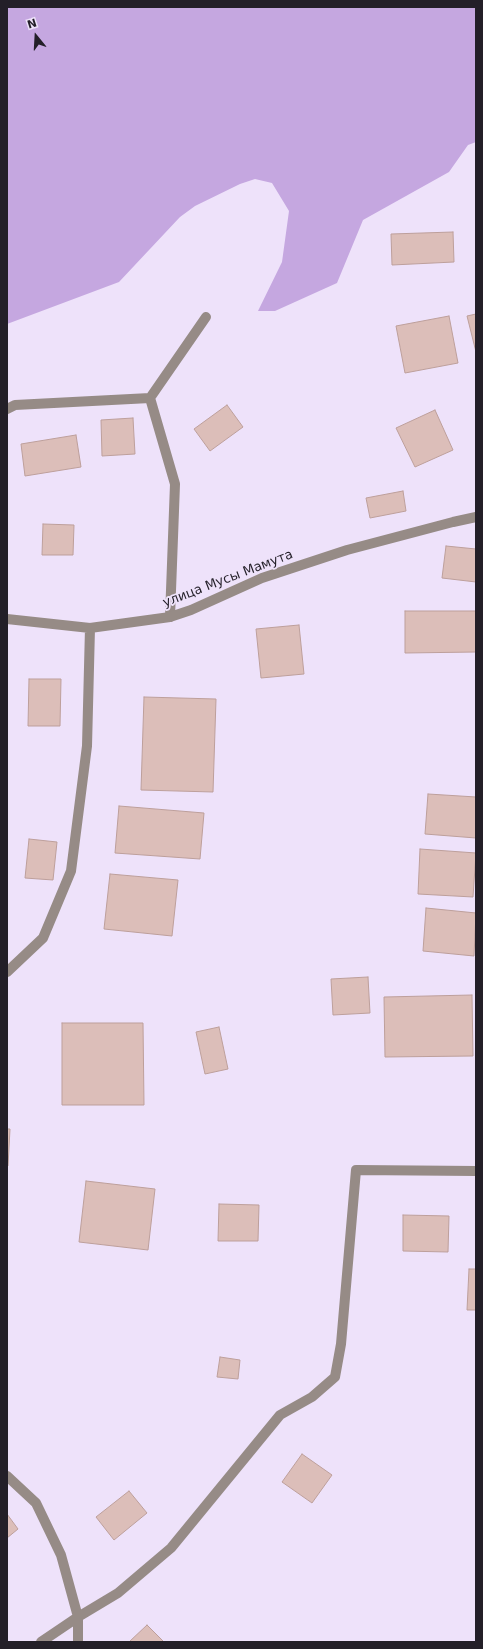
<!DOCTYPE html>
<html>
<head>
<meta charset="utf-8">
<style>
  body { margin:0 }
  #map { position:relative; width:483px; height:1649px; overflow:hidden; background:#eee2fa; font-family:"DejaVu Sans",sans-serif }
  canvas { display:block }
  .frame { position:absolute; inset:0; border:8px solid #231f28; pointer-events:none }
  .north { position:absolute; left:16px; top:16px; width:40px; height:40px; -webkit-text-stroke:3px #eee2fa; paint-order:stroke; rotate:342deg; font-size:11px; font-weight:700; line-height:16px; text-align:center; color:#231f28 }
  .north::after { content:''; display:block; margin:auto; width:14px; height:18px; background:#231f28; clip-path:polygon(50% 0,100% 100%,50% 72%,0 100%) }
</style>
</head>
<body>
<div id="map">
<canvas width="483" height="1649"></canvas>
<div class="frame"></div>
<div class="north">N</div>
</div>
<script>
const ctx = document.querySelector('canvas').getContext('2d');
ctx.lineJoin = 'round';
function paint(path, color) { ctx.fillStyle = color; ctx.fill(path, 'evenodd'); }
const toPath = rows => new Path2D(rows.map(r => 'M' + r).join(''));
function stroke(path, color, width, dash) { ctx.strokeStyle = color; ctx.lineWidth = width; ctx.lineCap = dash ? 'butt' : 'round'; ctx.setLineDash(dash || []); ctx.stroke(path); }
function drawText(font, color, halo, rows, align = 'center') {
  ctx.font = font + ' "DejaVu Sans",sans-serif'; ctx.lineWidth = 3.5; ctx.setLineDash([]); ctx.textBaseline = 'middle'; ctx.strokeStyle = halo; ctx.fillStyle = color; for (const [text, x, y, turn = 0] of rows) {
    ctx.save(); ctx.translate(x, y); ctx.rotate((+turn || 0) * Math.PI / 180); ctx.textAlign = isNaN(turn) ? turn : align; if (halo) ctx.strokeText(text, 0, 0); ctx.fillText(text, 0, 0); ctx.restore();
  }
}
const forest = toPath([
  [7,7,476,7,476,142,468,145,449,172,363,220,337,283,275,311,258,311,282,262,289,211,272,183,255,179,240,184,195,206,180,217,119,282,7,324]
]);
const building = toPath([
  [453,232,454,262,392,265,391,234,453,232],
  [476,314,476,352,467,316,476,314],
  [449,316,458,363,405,373,396,326,449,316],
  [227,405,243,427,210,451,194,429,227,405],
  [435,410,453,450,415,467,396,428,435,410],
  [133,418,135,454,102,456,101,420,133,418],
  [76,435,81,467,25,476,21,444,76,435],
  [403,491,406,511,370,518,366,498,403,491],
  [43,524,74,525,73,555,42,555,43,524],
  [446,546,476,549,476,582,442,578,446,546],
  [405,611,476,611,476,652,405,653,405,611],
  [299,625,304,674,261,678,256,629,299,625],
  [29,679,61,679,60,726,28,726,29,679],
  [144,697,216,699,213,792,141,790,144,697],
  [428,794,476,797,476,838,425,834,428,794],
  [119,806,204,813,200,859,115,853,119,806],
  [29,839,57,842,53,880,25,878,29,839],
  [420,849,476,853,473,897,418,894,420,849],
  [110,874,178,880,172,936,104,929,110,874],
  [426,908,476,913,474,956,423,951,426,908],
  [368,977,370,1013,333,1015,331,979,368,977],
  [472,995,473,1056,385,1057,384,997,472,995],
  [62,1023,143,1023,144,1105,62,1105,62,1023],
  [219,1027,228,1069,205,1074,196,1032,219,1027],
  [7,1129,10,1129,8,1166,7,1166,7,1129],
  [86,1181,155,1189,148,1250,79,1242,86,1181],
  [219,1204,259,1205,258,1241,218,1241,219,1204],
  [403,1215,449,1216,448,1252,403,1251,403,1215],
  [469,1269,476,1269,476,1310,467,1310,469,1269],
  [220,1357,240,1360,238,1379,217,1377,220,1357],
  [302,1454,332,1475,312,1503,282,1482,302,1454],
  [129,1491,147,1513,114,1540,96,1517,129,1491],
  [7,1514,18,1529,7,1538,7,1514],
  [147,1625,164,1642,129,1642,147,1625]
]);
const service = toPath([
  [150,398,206,317],
  [7,409,15,405,150,398,175,484,170,617]
]);
const minor = toPath([
  [7,619,90,628,170,617,191,610,262,578,347,550,453,522,476,517],
  [7,972,43,938,71,871,87,746,90,628],
  [7,1476,36,1503,61,1555,78,1617,78,1642],
  [41,1642,78,1617,118,1593,171,1548,280,1415,312,1397,335,1377,341,1344,356,1170,476,1171]
]);
const streetNames = [
  ["улица Мусы Мамута",228,579,-21]
];
paint(forest, '#c5a7e0');
paint(building, '#dcbeb9');
stroke(building, '#bd9f9b', 1);
stroke(service, '#968b86', 10);
stroke(minor, '#968b86', 10);
drawText('13px', '#231f28', '#eee2fa', streetNames);
</script>
</body>
</html>
